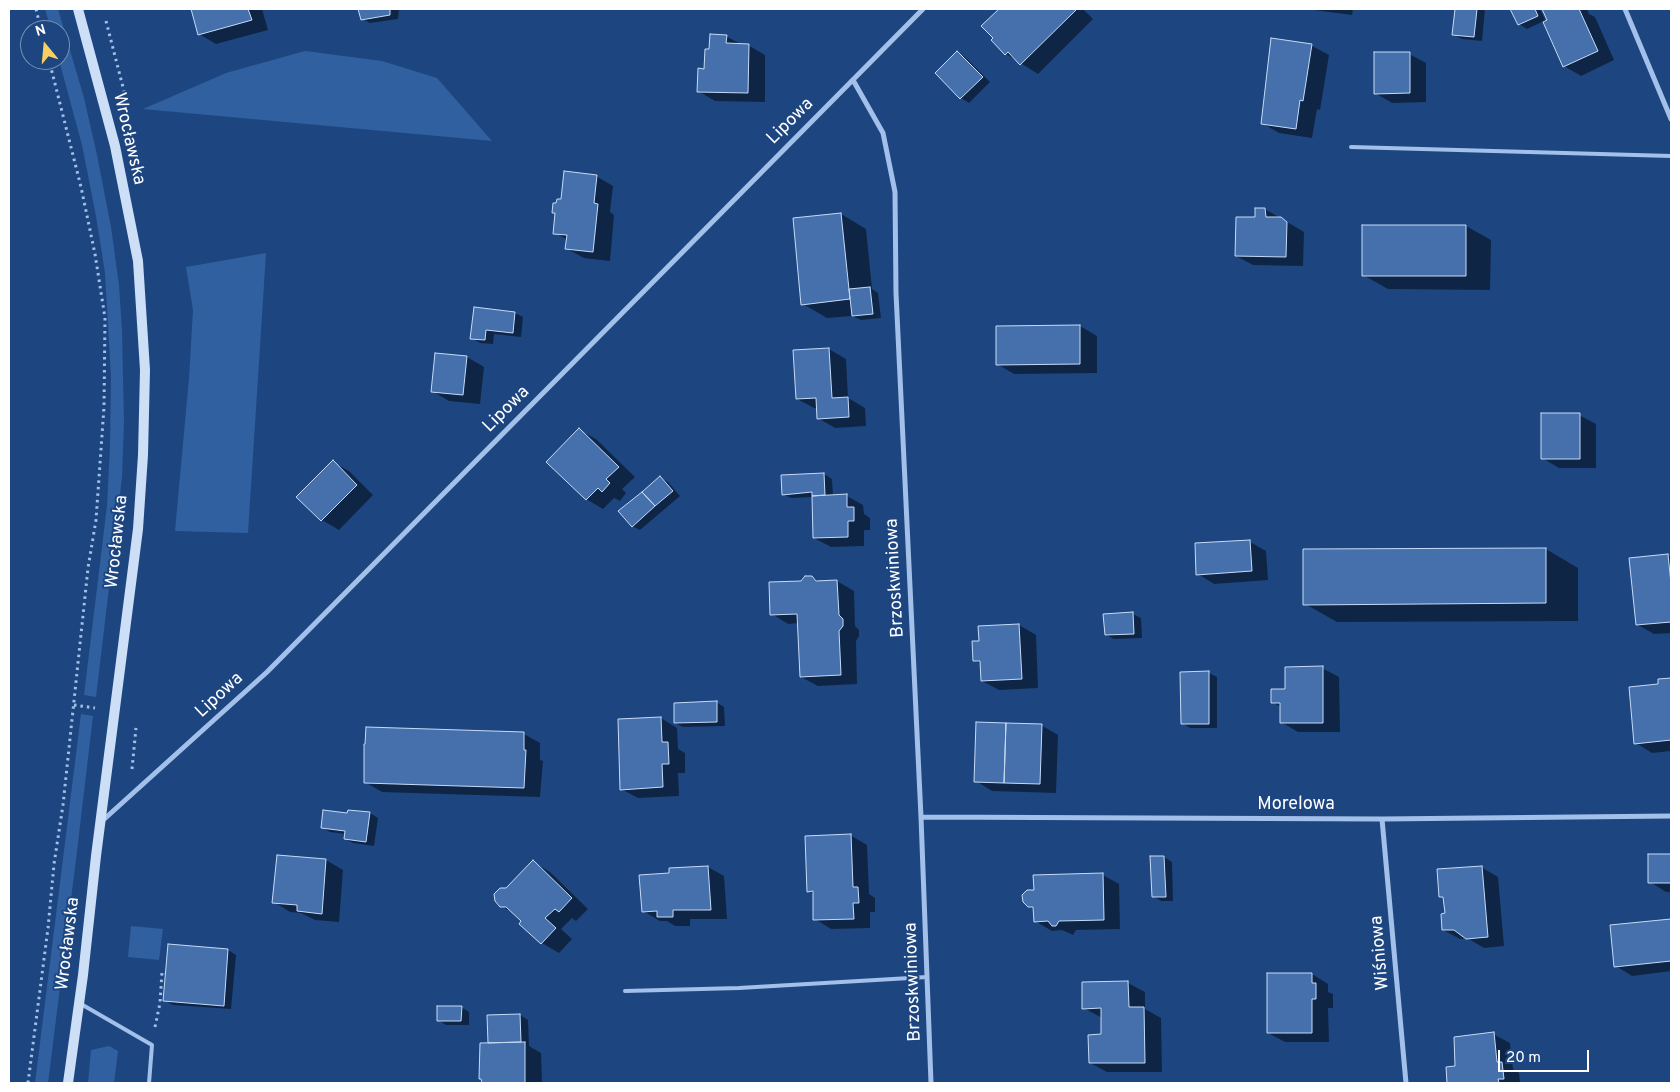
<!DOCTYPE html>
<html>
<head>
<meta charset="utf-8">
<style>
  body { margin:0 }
  #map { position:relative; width:1680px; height:1092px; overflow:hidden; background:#1d4681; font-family:Overpass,sans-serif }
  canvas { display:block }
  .frame { position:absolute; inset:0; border:10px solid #fff; pointer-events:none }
  .north { position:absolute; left:20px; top:20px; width:50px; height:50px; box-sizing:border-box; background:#1d4681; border:1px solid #7790b3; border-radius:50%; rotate:343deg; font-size:14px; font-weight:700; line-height:20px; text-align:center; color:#fff }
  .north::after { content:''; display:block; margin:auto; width:18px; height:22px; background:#f9d060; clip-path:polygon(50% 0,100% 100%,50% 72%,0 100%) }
  .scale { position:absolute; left:1498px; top:1050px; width:91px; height:22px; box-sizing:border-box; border:2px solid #fff; border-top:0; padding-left:6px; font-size:15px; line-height:18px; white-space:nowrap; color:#fff; -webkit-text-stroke:4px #1d4681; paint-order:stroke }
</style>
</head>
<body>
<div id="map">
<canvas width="1680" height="1092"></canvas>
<div class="frame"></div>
<div class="north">N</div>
<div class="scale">20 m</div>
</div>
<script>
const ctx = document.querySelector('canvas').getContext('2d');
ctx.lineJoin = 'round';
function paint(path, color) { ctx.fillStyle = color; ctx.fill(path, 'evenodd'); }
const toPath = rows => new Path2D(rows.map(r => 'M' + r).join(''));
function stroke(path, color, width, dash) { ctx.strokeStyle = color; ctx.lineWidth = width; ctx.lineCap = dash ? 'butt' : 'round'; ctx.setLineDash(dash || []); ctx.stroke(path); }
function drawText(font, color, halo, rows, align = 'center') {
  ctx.font = font + ' Overpass,sans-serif'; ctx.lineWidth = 4; ctx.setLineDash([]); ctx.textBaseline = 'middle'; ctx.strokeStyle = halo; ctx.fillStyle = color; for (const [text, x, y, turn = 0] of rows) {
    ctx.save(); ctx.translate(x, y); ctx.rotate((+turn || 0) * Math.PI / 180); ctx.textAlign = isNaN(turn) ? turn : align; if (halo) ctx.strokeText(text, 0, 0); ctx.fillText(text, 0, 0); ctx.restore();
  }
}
const green = toPath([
  [45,9,58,9,84,98,97,155,111,227,119,285,122,330,124,422,122,478,96,697,84,695,107,506,110,446,111,377,105,273,96,216,82,145,59,60,60,30,51,30],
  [305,51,382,61,437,78,492,141,143,109,226,73],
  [266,253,248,533,175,531,189,378,193,310,186,267],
  [81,714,93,716,77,851,48,1083,35,1083],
  [131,926,163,929,159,960,128,957],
  [109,1046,118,1051,114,1083,88,1083,91,1050]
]);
const shadow = toPath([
  [192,9,262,9,268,30,216,44,199,34],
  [359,9,399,9,398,19,370,23,362,19],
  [1001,9,1083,9,1093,19,1038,74,1006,54,995,38,983,26],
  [1306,9,1353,9,1352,15],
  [1456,9,1485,9,1482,41,1462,39,1454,35],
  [1512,9,1540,9,1546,22,1549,21,1543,9,1587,9,1589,14,1595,17,1614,60,1581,76,1564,66,1544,21,1527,29,1519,24],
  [726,36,742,45,748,45,765,55,765,102,715,101,698,91,711,51],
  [1272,40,1312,46,1329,55,1320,110,1317,109,1312,138,1279,133,1262,123],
  [957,53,965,57,990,82,969,103,961,98,936,73],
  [1409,54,1426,63,1426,102,1392,103,1375,93],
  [596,176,613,186,610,212,614,215,610,261,584,258,567,249,568,240,555,233,556,214,554,213,562,201],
  [1265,209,1304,232,1303,266,1253,265,1236,256,1256,218],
  [841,214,866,229,872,289,878,293,881,318,861,320,852,316,827,318,803,304],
  [1466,226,1491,240,1490,290,1388,289,1363,275],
  [515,313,523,317,521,337,494,334,493,344,480,343,472,338],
  [1080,326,1097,336,1097,373,1014,374,997,364],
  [829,349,846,359,848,398,865,408,866,426,835,428,818,418,818,408,814,408,797,399],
  [436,354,467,357,484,367,480,404,449,401,432,391],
  [1579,415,1596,424,1596,468,1559,468,1542,458],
  [579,430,596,439,635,477,622,489,626,493,620,501,614,498,603,509,586,499],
  [333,462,349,471,373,495,339,530,322,520,298,497],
  [824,474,832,479,833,496,847,496,863,505,864,514,870,518,870,530,864,530,864,546,831,547,814,538,813,497,791,498,783,494],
  [660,477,668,482,680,496,640,530,632,526],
  [1250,542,1266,551,1268,580,1214,584,1198,574],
  [1546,549,1578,568,1578,621,1337,622,1305,604],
  [1668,555,1671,557,1671,633,1654,634,1638,625],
  [812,577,820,582,837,581,854,591,855,626,859,630,859,636,856,641,857,684,818,686,801,677,799,623,788,624,772,614,801,582],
  [1133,614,1141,618,1142,638,1114,639,1106,635],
  [1019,625,1036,635,1038,688,999,690,982,681,981,664,974,660,980,642],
  [1322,668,1339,677,1340,732,1298,732,1281,722,1281,707,1272,702,1286,690],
  [1209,673,1217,677,1217,728,1190,728,1182,723],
  [1671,679,1671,751,1652,753,1636,743,1660,685,1659,680],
  [716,702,724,707,725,726,683,727,675,723],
  [661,718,677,728,678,749,685,753,685,773,678,773,679,796,638,798,621,789],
  [1041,725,1058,735,1056,793,992,791,976,781],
  [524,734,540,743,540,760,543,761,540,797,382,792,365,782],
  [370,813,378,818,374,846,353,843,345,839,346,834,330,832,322,827,348,814],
  [850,835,867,845,869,894,875,898,875,912,870,912,870,928,831,929,815,919,814,894,808,891],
  [1671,855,1671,892,1666,892,1650,882,1649,856],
  [278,857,326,860,343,870,339,922,315,920,301,913,290,912,274,902],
  [1164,857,1172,862,1173,901,1161,901,1153,896],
  [533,862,550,872,588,909,576,921,572,918,561,929,572,939,559,953,542,943,521,924,523,921,517,915,501,906,506,890],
  [708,867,724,876,727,919,690,919,690,926,675,926,667,921,660,921,643,911,670,874],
  [1481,867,1498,877,1504,946,1484,948,1469,939,1460,939,1443,930,1446,914,1445,899,1440,896],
  [1103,875,1119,884,1120,929,1076,930,1073,935,1062,930,1052,931,1035,921,1034,910,1029,906,1035,891],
  [1671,920,1671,971,1632,976,1616,966,1612,926],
  [228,950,236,955,231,1009,173,1005,164,1000],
  [1312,974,1328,984,1328,992,1333,994,1333,1008,1328,1008,1329,1042,1285,1042,1268,1033],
  [1128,983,1145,992,1145,1009,1161,1018,1162,1072,1107,1072,1090,1063,1102,1036,1102,1018,1084,1008],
  [461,1007,469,1012,469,1025,446,1025,438,1020],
  [520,1015,528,1020,529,1046,541,1053,542,1083,482,1083,480,1061,492,1044],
  [1493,1034,1510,1043,1513,1069,1519,1073,1520,1083,1448,1082]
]);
const building = toPath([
  [191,9,248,9,252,20,198,35,191,9],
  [358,9,390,9,390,15,361,20,358,9],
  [999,9,1077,9,1020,65,1008,52,1005,55,991,40,993,38,981,26,999,9],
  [1455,9,1477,9,1474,37,1452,35,1455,9],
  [1510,9,1535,9,1538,16,1518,25,1510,9],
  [1542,9,1579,9,1598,51,1563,67,1543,22,1547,20,1542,9],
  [710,34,727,35,726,43,749,44,748,93,697,92,698,68,704,69,705,49,709,49,710,34],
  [1271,38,1312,44,1303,101,1300,100,1296,129,1261,124,1271,38],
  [957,51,983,77,960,99,935,73,957,51],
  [1374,52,1410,52,1410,93,1374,94,1374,52],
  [564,171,597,175,594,203,598,204,593,252,565,249,567,235,553,234,555,213,552,213,553,203,556,203,557,199,561,199,564,171],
  [1255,208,1265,208,1266,217,1281,217,1287,222,1286,257,1235,256,1236,217,1255,217,1255,208],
  [841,213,850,299,801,305,793,218,841,213],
  [1362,225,1466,225,1466,276,1362,276,1362,225],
  [870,287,873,314,852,316,849,289,870,287],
  [474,307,515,312,513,333,486,330,485,340,470,339,474,307],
  [1080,325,1080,364,996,365,996,326,1080,325],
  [829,348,832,398,848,397,849,417,817,419,816,398,796,399,793,350,829,348],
  [435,353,467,356,463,395,431,392,435,353],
  [1541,413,1580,413,1580,459,1541,459,1541,413],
  [579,428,619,467,606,479,610,483,602,492,598,488,586,500,546,462,579,428],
  [333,460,357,485,321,521,296,497,333,460],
  [824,473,825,495,812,496,812,492,782,495,781,475,824,473],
  [660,476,673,491,655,506,642,492,660,476],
  [642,492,655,506,632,527,618,511,642,492],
  [847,494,847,507,854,507,854,521,848,521,848,537,813,538,812,496,847,494],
  [1250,540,1252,571,1196,575,1195,543,1250,540],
  [1546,548,1546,603,1303,605,1303,549,1546,548],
  [1668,554,1671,584,1671,622,1636,625,1629,558,1668,554],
  [805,576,812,576,816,581,837,580,839,615,843,619,843,626,839,631,841,675,800,677,797,614,770,615,769,582,801,581,805,576],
  [1133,612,1134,634,1105,635,1103,614,1133,612],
  [1019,624,1022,679,981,681,980,661,973,661,972,641,979,641,978,626,1019,624],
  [1323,666,1323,723,1280,723,1280,703,1271,703,1271,689,1285,689,1285,667,1323,666],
  [1209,671,1209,724,1181,724,1180,672,1209,671],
  [1671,678,1671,740,1634,744,1629,687,1658,684,1658,679,1671,678],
  [717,701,717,722,674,723,674,703,717,701],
  [661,717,662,742,668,742,669,764,662,764,663,787,620,790,618,719,661,717],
  [976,722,1006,723,1004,783,974,782,976,722],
  [1006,723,1042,724,1040,784,1004,783,1006,723],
  [366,727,524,732,524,750,526,750,524,788,364,783,364,744,365,744,366,727],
  [323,810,347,813,348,810,370,812,366,842,344,839,345,831,321,828,323,810],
  [851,834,853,887,858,887,859,903,853,903,854,919,813,920,813,891,807,892,805,836,851,834],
  [1648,854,1671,854,1671,883,1648,883,1648,854],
  [277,855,326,859,322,914,297,911,297,905,272,903,277,855],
  [1150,856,1164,856,1166,897,1152,897,1150,856],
  [533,860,572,898,559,912,555,909,545,918,556,928,541,944,519,924,521,921,506,907,500,907,495,901,494,894,500,888,506,888,533,860],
  [708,866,711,910,673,910,673,917,657,917,657,911,642,912,639,875,669,873,669,868,708,866],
  [1482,866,1488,937,1466,939,1454,930,1442,930,1441,914,1445,913,1443,897,1439,897,1437,869,1482,866],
  [1103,873,1104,920,1059,921,1056,926,1052,926,1048,921,1034,922,1033,907,1028,907,1023,902,1022,895,1027,890,1034,890,1033,875,1103,873],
  [1671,919,1671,961,1614,967,1610,925,1671,919],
  [168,944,228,949,224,1006,163,1001,168,944],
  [1267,973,1312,973,1312,983,1316,983,1316,999,1312,999,1312,1033,1267,1033,1267,973],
  [1128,981,1129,1007,1144,1007,1145,1063,1089,1063,1088,1035,1101,1034,1101,1008,1082,1009,1082,982,1128,981],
  [437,1006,462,1006,461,1021,437,1021,437,1006],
  [520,1014,521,1042,488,1043,487,1015,520,1014],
  [1494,1032,1497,1062,1502,1062,1504,1079,1498,1079,1499,1083,1447,1083,1446,1067,1455,1066,1454,1037,1494,1032],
  [525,1042,525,1083,482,1083,481,1079,479,1079,480,1043,525,1042]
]);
const path = toPath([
  [36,9,41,30],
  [106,21,125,95],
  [74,705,95,708],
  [132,769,136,728],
  [155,1027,160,1003,162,972,165,973],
  [28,1083,48,928,54,864,63,805,88,568,96,520,104,407,105,318,95,254,81,187,49,60]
]);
const service = toPath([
  [1351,147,1671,156],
  [625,991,739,988,927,977],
  [81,1004,152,1045,149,1083]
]);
const minor = toPath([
  [1625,9,1671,119],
  [853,80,883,133,895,192,896,293,921,817,931,1083],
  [921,817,1382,819,1671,816],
  [1382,819,1406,1083],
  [101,822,267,672,923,9]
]);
const secondary = toPath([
  [68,1083,83,975,96,856,138,529,143,455,145,370,138,261,115,146,78,9]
]);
const streetNames = [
  ["Lipowa",791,122,-45],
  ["Wrocławska",128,139,77],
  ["Lipowa",507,410,-45],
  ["Wrocławska",118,542,-84],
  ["Brzoskwiniowa",896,578,-93],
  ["Lipowa",220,696,-43],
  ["Morelowa",1296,805],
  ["Wrocławska",69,944,-83],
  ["Wiśniowa",1381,953,-95],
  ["Brzoskwiniowa",914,982,-92]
];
paint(green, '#30609f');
paint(shadow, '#0007');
paint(building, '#4570ab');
stroke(building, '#c6dbf7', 1);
stroke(path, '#a2c0e9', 3, [2.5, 4]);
stroke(service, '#a2c0e9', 4);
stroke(minor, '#a2c0e9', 5);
stroke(secondary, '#cddef7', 10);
drawText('18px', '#fff', '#1d4681', streetNames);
</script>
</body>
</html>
